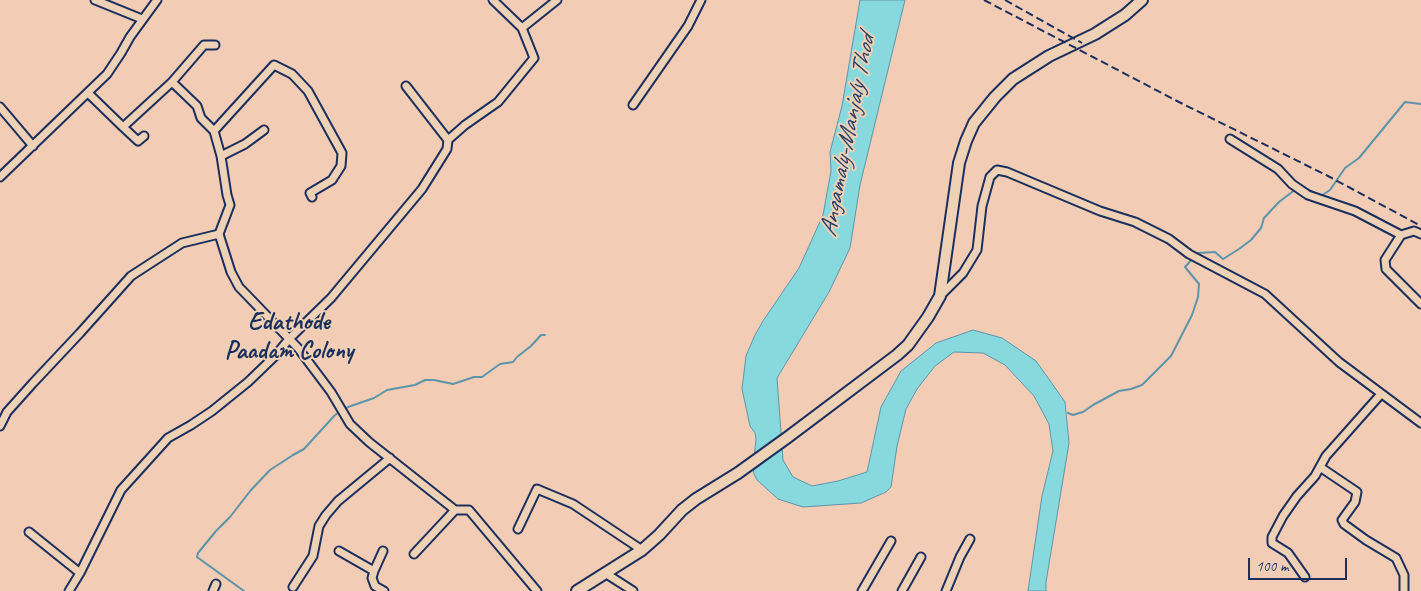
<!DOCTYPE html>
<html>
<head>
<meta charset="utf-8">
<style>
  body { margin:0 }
  #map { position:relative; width:1421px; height:591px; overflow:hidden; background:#f2ccb4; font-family:Caveat,sans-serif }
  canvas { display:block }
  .scale { position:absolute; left:1248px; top:558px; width:99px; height:22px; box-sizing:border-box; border:2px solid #1b2f5e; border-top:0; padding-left:6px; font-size:15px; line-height:18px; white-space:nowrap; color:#1b2f5e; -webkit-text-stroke:4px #efd1b5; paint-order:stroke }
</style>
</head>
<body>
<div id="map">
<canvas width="1421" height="591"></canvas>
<div class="scale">100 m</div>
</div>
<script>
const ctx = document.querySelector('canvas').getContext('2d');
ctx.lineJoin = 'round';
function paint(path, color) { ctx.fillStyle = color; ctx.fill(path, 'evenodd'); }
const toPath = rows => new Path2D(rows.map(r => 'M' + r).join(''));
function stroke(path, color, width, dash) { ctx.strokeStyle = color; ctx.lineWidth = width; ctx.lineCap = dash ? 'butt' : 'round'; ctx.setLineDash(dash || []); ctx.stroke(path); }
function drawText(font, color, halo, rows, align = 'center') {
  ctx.font = font + ' Caveat,sans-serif'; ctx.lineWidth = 4; ctx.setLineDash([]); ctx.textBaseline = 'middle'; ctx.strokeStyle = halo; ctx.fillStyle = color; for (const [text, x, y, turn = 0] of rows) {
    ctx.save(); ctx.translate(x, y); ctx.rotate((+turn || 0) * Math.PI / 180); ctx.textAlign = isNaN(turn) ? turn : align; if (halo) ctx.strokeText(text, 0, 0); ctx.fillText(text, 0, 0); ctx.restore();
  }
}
const water = toPath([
  [860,0,905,0,860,185,850,248,829,292,777,378,783,460,793,477,812,486,838,481,867,472,881,407,901,371,936,343,973,330,1002,338,1036,361,1065,402,1069,443,1046,582,1046,591,1028,591,1042,496,1053,451,1049,424,1034,396,1005,365,983,353,954,352,935,366,917,389,906,409,897,446,891,487,886,492,861,503,803,507,778,499,757,480,754,474,753,468,756,439,755,433,750,426,742,389,746,356,754,337,763,321,799,268,823,215,831,171,830,152,842,106,860,0]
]);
const stream = toPath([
  [1301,188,1303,187,1321,196,1330,190,1345,168,1359,158,1405,102,1421,104],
  [1197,255,1198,253,1215,252,1223,259,1239,249,1251,240,1261,228,1264,218,1279,202,1296,189],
  [343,410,348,407,374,398,387,390,415,385,425,380,434,380,453,384,474,377,482,377,500,364,513,362,517,357,531,346,541,335,545,335],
  [1068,413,1073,415,1083,412,1093,405,1119,391,1131,389,1142,385,1171,356,1192,315,1198,297,1199,284,1185,267,1193,258],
  [244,591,197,557,198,553,216,531,230,517,251,490,270,470,293,455,304,449,335,415,340,412]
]);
const minor = toPath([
  [95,0,142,19],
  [493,0,522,28],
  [172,82,204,45,215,45],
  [406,86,448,140],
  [88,93,123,127,172,82,197,106,201,118,214,131,274,65,292,74,308,91,342,153,341,166,332,180,310,193,312,197],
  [633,105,688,26,701,0],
  [0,107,33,146],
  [123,127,138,141,144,136],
  [214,131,221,156,227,195,230,205,219,234,231,272,239,287,298,348,331,392,350,424,369,442,455,510,469,510,537,591],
  [1230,139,1278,169,1292,184,1308,195,1355,211,1401,235,1414,231,1421,234],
  [221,156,245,144,264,130],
  [0,177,107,74,121,53,130,37,157,0],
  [1401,235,1385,260,1386,269,1421,304],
  [940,296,963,273,977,250,982,206,990,177,997,170,1007,172,1100,211,1135,222,1169,239,1189,254,1265,294,1339,362,1421,423],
  [0,426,7,412,33,383,80,333,131,276,182,243,219,234],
  [1320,467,1357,492,1355,502,1342,520,1344,524,1366,540,1396,558,1404,575,1404,591],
  [518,529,537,489,573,504,642,550],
  [29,532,80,573],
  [339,551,374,571],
  [383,551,374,571,372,578,375,586,384,591],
  [414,554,455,510],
  [605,573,633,591],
  [1305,577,1288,553,1272,543,1272,537,1283,516,1297,496,1315,476,1326,456,1381,394],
  [293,587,313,556,319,526,326,515,338,501,390,458],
  [69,591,80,573,121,490,168,438,191,425,212,411,248,382,275,356,289,339,331,298,422,189,447,149,448,140,465,125,498,102,534,58,522,28,557,0],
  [213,591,216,584],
  [862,591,891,541],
  [902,591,921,557],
  [946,591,960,557,970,539]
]);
const secondary = toPath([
  [577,591,642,550,659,535,682,510,696,499,738,473,788,437,897,355,908,345,928,317,940,296,959,163,966,141,974,123,995,97,1013,79,1049,56,1095,34,1125,15,1142,0]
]);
const rail = toPath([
  [984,0,1177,101,1328,176,1421,226],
  [1005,0,1082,43]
]);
const waterNames = [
  ["Angamaly-Manjaly Thod",848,136,-79]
];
const neighbourhoodNames = [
  ["Edathode",289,322],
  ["Paadam Colony",289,351]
];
paint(water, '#87d9de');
stroke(water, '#5c95ab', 1);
stroke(stream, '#5c95ab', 2);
stroke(minor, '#1b2f5e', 11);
stroke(secondary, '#1b2f5e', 14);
stroke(minor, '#efd1b5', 7);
stroke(secondary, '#efd1b5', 10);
stroke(rail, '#1b2f5e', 2, [8, 4]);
drawText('italic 25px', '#26406b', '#efd1b5', waterNames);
drawText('bold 25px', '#1b2f5e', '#efd1b5', neighbourhoodNames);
</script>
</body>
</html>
